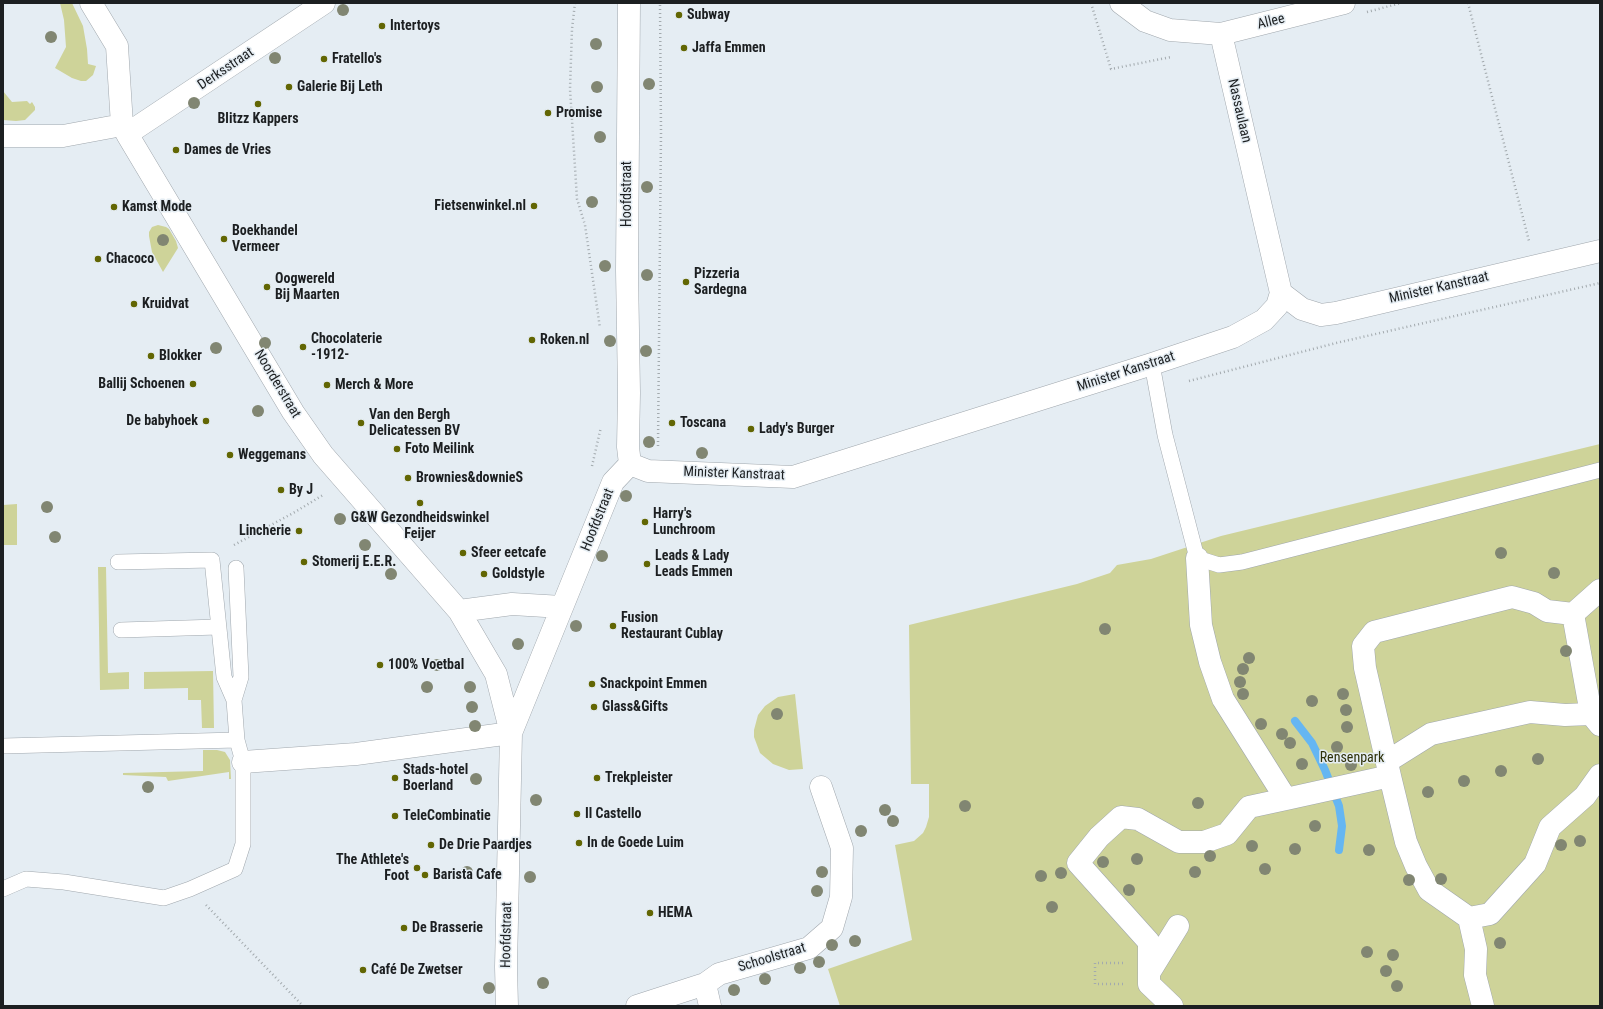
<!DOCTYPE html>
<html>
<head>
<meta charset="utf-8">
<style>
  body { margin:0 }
  #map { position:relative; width:1603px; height:1009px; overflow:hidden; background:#e5edf3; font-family:"Roboto Condensed",sans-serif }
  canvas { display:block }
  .frame { position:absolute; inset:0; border:4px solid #1c1f21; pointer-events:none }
</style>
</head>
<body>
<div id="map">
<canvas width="1603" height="1009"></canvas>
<div class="frame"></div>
</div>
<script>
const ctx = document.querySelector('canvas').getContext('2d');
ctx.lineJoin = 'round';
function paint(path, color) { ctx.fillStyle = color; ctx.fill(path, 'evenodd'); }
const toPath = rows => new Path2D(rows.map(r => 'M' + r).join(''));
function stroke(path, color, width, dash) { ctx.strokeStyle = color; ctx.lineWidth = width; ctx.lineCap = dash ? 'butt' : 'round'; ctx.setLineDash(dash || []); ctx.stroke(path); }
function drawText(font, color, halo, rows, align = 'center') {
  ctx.font = font + ' "Roboto Condensed",sans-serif'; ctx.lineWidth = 3; ctx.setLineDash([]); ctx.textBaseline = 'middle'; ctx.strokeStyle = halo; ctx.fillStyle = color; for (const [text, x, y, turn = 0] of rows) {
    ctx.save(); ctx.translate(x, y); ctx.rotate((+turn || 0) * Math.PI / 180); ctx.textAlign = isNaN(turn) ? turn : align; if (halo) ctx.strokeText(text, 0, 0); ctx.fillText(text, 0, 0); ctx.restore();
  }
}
const green = toPath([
  [60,3,72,3,83,26,87,49,88,64,96,66,93,75,86,81,81,81,72,78,55,68,66,47,64,20],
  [3,91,12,102,27,101,30,104,32,102,35,107,35,110,25,120,16,121,3,120],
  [158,225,166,227,169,229,176,241,178,248,163,272,152,252,149,236,149,232,152,227],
  [1600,444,1600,1006,840,1006,828,969,912,940,895,845,914,841,923,833,926,827,929,817,929,784,911,784,909,625,1077,584,1110,573,1117,565,1151,559,1221,536],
  [17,504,17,545,3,545,3,505],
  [98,567,106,567,108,673,129,672,129,689,100,690],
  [213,671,214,728,202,728,201,700,188,700,188,688,144,689,144,672],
  [795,694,803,769,789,770,773,764,760,753,754,737,754,730,758,715,765,706,778,697],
  [203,750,217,750,225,752,230,760,231,779,229,779,229,772,168,781,166,777,123,775,123,773,203,771]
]);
const stream = toPath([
  [1295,721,1312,743,1325,770,1339,806,1342,826,1339,850]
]);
const path = toPath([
  [575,3,572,29,570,89,577,199,585,225,600,328],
  [1091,3,1111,69,1171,57],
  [1468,3,1529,241],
  [1367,12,1401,3],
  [1189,381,1336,343,1600,283],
  [658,446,661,132,660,3],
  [592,466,601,427],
  [234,545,295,512,323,495],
  [206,905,303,1006],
  [1123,963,1095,963,1095,984,1124,984]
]);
const lane = toPath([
  [1152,364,1165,435,1197,558,1219,565,1242,562,1600,470],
  [121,630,218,627],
  [234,700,241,677,236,568],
  [3,746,237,740],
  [3,889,26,879,64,882,164,898,190,889,235,869,243,844,243,762,237,740,234,700,224,677,212,560,118,562]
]);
const street = toPath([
  [91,3,117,46,122,125,127,134,293,412,323,455,459,611,496,674,511,733],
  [629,3,627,270,629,393,628,447,630,464],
  [1121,3,1145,21,1170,30,1221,34,1344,3],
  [127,134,324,3],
  [3,136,63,136,122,125],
  [1281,293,1302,309,1321,315,1336,313,1600,251],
  [630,464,648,471,793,477,1152,364,1233,337,1264,320,1277,306,1281,293,1221,34],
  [1197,558,1201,625,1210,662,1223,699,1286,799,1390,776,1365,668,1363,646,1374,632,1512,597,1534,603,1547,611,1573,614,1600,590],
  [459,611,512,604,562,607],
  [1573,614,1591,714,1600,725],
  [1388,761,1431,734,1530,712,1565,715,1591,714],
  [243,762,356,754,511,733],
  [1390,776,1406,842,1416,866,1429,890,1469,918,1476,949,1475,975,1483,1006],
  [1469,918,1490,914,1535,864,1550,827,1585,796,1600,775],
  [1149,973,1178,926],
  [705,984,710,1006],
  [507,1006,506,967,511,733,613,482,630,464],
  [637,1006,705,984,719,974,809,948,832,928,841,897,842,848,821,787],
  [1172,1006,1149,984,1149,942,1078,863,1099,837,1121,817,1138,819,1179,842,1204,842,1227,834,1249,807,1286,799]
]);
const trees = [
  [343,10],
  [51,37],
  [596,44],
  [275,58],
  [649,84],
  [597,87],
  [194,103],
  [600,137],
  [647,187],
  [592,202],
  [163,240],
  [605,266],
  [647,275],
  [610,341],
  [265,343],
  [216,348],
  [646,351],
  [258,411],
  [649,442],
  [702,453],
  [626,496],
  [47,507],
  [340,519],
  [55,537],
  [365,545],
  [1501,553],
  [602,556],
  [1554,573],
  [391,574],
  [576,626],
  [1105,629],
  [518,644],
  [1566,651],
  [1249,658],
  [437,665],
  [1243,669],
  [1240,682],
  [427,687],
  [470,687],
  [1243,694],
  [1343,694],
  [1312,701],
  [472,707],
  [1346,710],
  [777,714],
  [1261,724],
  [475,726],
  [1347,727],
  [1282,734],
  [1290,743],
  [1337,747],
  [1538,759],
  [1302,764],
  [1351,765],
  [1501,771],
  [476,779],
  [1464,781],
  [148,787],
  [1428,792],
  [536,800],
  [1198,803],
  [965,806],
  [885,810],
  [893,821],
  [1315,826],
  [861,831],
  [1580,841],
  [1561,845],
  [1252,846],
  [1295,849],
  [1369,850],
  [1210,856],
  [1137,859],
  [1103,862],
  [1265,869],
  [467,872],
  [822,872],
  [1195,872],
  [1061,873],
  [1041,876],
  [530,877],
  [1441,879],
  [1409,880],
  [1129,890],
  [817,891],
  [1052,907],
  [855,941],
  [1500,943],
  [832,945],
  [1367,952],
  [1393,955],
  [819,962],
  [800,968],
  [1386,971],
  [765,979],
  [543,983],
  [1397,986],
  [489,988],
  [734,990]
];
const markers = [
  [679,15,4,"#626603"],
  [382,26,4,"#626603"],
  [684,48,4,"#626603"],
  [324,59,4,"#626603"],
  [289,87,4,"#626603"],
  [258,104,4,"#626603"],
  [548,113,4,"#626603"],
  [176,150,4,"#626603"],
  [534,206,4,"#626603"],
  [114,207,4,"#626603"],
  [224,239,4,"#626603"],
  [98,259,4,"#626603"],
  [686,282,4,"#626603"],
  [267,287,4,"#626603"],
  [134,304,4,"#626603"],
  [532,340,4,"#626603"],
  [303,347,4,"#626603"],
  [151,356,4,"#626603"],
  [193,384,4,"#626603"],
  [327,385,4,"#626603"],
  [206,421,4,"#626603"],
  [361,423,4,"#626603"],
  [672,423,4,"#626603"],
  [751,429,4,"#626603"],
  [397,449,4,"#626603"],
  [230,455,4,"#626603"],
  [408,478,4,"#626603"],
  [281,490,4,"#626603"],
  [420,503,4,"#626603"],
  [645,522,4,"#626603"],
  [299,531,4,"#626603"],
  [463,553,4,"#626603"],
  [304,562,4,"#626603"],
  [647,564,4,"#626603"],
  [484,574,4,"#626603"],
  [613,626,4,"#626603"],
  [380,665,4,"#626603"],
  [592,684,4,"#626603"],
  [594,707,4,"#626603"],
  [395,778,4,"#626603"],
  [597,778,4,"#626603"],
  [577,814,4,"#626603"],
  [395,816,4,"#626603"],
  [579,843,4,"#626603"],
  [431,845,4,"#626603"],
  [417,868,4,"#626603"],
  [425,875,4,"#626603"],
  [650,913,4,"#626603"],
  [404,928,4,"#626603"],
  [363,970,4,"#626603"]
];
const poiNames = [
  ["Subway",687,15],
  ["Intertoys",390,26],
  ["Jaffa Emmen",692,48],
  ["Fratello's",332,59],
  ["Galerie Bij Leth",297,87],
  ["Promise",556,113],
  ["Blitzz Kappers",258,119,"center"],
  ["Dames de Vries",184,150],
  ["Fietsenwinkel.nl",526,206,"right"],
  ["Kamst Mode",122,207],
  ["Boekhandel",232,231],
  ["Vermeer",232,247],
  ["Chacoco",106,259],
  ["Pizzeria",694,274],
  ["Sardegna",694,290],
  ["Oogwereld",275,279],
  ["Bij Maarten",275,295],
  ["Kruidvat",142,304],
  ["Chocolaterie",311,339],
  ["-1912-",311,355],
  ["Roken.nl",540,340],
  ["Blokker",159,356],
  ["Ballij Schoenen",185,384,"right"],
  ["Merch & More",335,385],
  ["Van den Bergh",369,415],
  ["Delicatessen BV",369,431],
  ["De babyhoek",198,421,"right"],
  ["Toscana",680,423],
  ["Lady's Burger",759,429],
  ["Foto Meilink",405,449],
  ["Weggemans",238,455],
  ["Brownies&downieS",416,478],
  ["By J",289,490],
  ["Harry's",653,514],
  ["Lunchroom",653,530],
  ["G&W Gezondheidswinkel",420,518,"center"],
  ["Feijer",420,534,"center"],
  ["Lincherie",291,531,"right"],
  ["Sfeer eetcafe",471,553],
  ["Leads & Lady",655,556],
  ["Leads Emmen",655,572],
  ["Stomerij E.E.R.",312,562],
  ["Goldstyle",492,574],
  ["Fusion",621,618],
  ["Restaurant Cublay",621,634],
  ["100% Voetbal",388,665],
  ["Snackpoint Emmen",600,684],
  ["Glass&Gifts",602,707],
  ["Stads-hotel",403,770],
  ["Boerland",403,786],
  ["Trekpleister",605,778],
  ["Il Castello",585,814],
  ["TeleCombinatie",403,816],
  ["In de Goede Luim",587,843],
  ["De Drie Paardjes",439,845],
  ["The Athlete's",409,860,"right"],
  ["Foot",409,876,"right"],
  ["Barista Cafe",433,875],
  ["HEMA",658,913],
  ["De Brasserie",412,928],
  ["Café De Zwetser",371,970]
];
const streetNames = [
  ["Allee",1271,22,-14],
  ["Derksstraat",226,69,-34],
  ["Nassaulaan",1239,111,77],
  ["Hoofdstraat",627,194,-90],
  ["Minister Kanstraat",1439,288,-13],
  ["Minister Kanstraat",1126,372,-18],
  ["Noorderstraat",277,384,59],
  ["Minister Kanstraat",734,474,2],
  ["Hoofdstraat",598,520,-68],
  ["Hoofdstraat",507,935,-89],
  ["Schoolstraat",772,958,-17]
];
const parkNames = [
  ["Rensenpark",1352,758]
];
paint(green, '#ced399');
stroke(stream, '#65b6f2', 8);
stroke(lane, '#a0a7ad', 16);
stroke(street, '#a0a7ad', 23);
stroke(path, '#a3aaae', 2.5, [1, 3]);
stroke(lane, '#fff', 15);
stroke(street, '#fff', 22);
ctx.fillStyle = '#818672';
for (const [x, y] of trees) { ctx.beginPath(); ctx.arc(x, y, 6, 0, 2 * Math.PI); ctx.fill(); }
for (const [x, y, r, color] of markers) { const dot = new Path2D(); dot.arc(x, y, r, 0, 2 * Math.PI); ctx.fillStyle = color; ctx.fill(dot); stroke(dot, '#e5edf3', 1.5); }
drawText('bold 14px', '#1c1f21', '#e5edf3', poiNames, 'left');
drawText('14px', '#1c1f21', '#e5edf3', streetNames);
drawText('14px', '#2f3108', '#e5edf3', parkNames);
</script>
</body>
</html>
